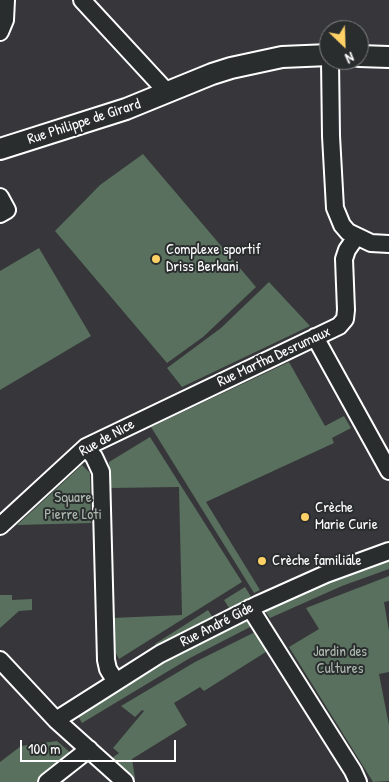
<!DOCTYPE html>
<html>
<head>
<meta charset="utf-8">
<style>
  body { margin:0 }
  #map { position:relative; width:389px; height:782px; overflow:hidden; background:#37363a; font-family:"Patrick Hand",sans-serif }
  canvas { display:block }
  .north { position:absolute; left:319px; top:20px; width:50px; height:50px; box-sizing:border-box; background:#2a2d2e; border:1px solid #7f8182; border-radius:50%; rotate:156deg; font-size:14px; font-weight:700; line-height:20px; text-align:center; color:#fff }
  .north::after { content:''; display:block; margin:auto; width:18px; height:22px; background:#ffd166; clip-path:polygon(50% 0,100% 100%,50% 72%,0 100%) }
  .scale { position:absolute; left:20px; top:740px; width:156px; height:22px; box-sizing:border-box; border:2px solid #fff; border-top:0; padding-left:6px; font-size:15px; line-height:18px; white-space:nowrap; color:#fff; -webkit-text-stroke:4px #2a2d2e; paint-order:stroke }
</style>
</head>
<body>
<div id="map">
<canvas width="389" height="782"></canvas>
<div class="north">N</div>
<div class="scale">100 m</div>
</div>
<script>
const ctx = document.querySelector('canvas').getContext('2d');
ctx.lineJoin = 'round';
function paint(path, color) { ctx.fillStyle = color; ctx.fill(path, 'evenodd'); }
const toPath = rows => new Path2D(rows.map(r => 'M' + r).join(''));
function stroke(path, color, width, dash) { ctx.strokeStyle = color; ctx.lineWidth = width; ctx.lineCap = dash ? 'butt' : 'round'; ctx.setLineDash(dash || []); ctx.stroke(path); }
function drawText(font, color, halo, rows, align = 'center') {
  ctx.font = font + ' "Patrick Hand",sans-serif'; ctx.lineWidth = 4; ctx.setLineDash([]); ctx.textBaseline = 'middle'; ctx.strokeStyle = halo; ctx.fillStyle = color; for (const [text, x, y, turn = 0] of rows) {
    ctx.save(); ctx.translate(x, y); ctx.rotate((+turn || 0) * Math.PI / 180); ctx.textAlign = isNaN(turn) ? turn : align; if (halo) ctx.strokeText(text, 0, 0); ctx.fillText(text, 0, 0); ctx.restore();
  }
}
const green = toPath([
  [143,154,256,287,203,337,167,363,55,231,100,185],
  [39,248,91,336,0,390,0,271],
  [269,282,310,326,182,387,167,368,221,328],
  [289,362,325,426,344,416,351,428,332,438,334,443,206,502,260,590,254,593,151,427],
  [150,437,242,582,119,659,113,648,112,618,182,615,179,487,110,488,109,462],
  [82,465,90,473,91,523,17,525],
  [389,557,389,569,342,586,270,618,263,608],
  [389,576,389,601,384,602,389,631,389,672,379,674,389,725,389,781,373,782,289,647,319,629,306,608],
  [245,587,253,600,231,611,224,600],
  [0,595,12,595,12,600,32,599,32,610,19,611,0,628],
  [208,610,215,621,159,651,155,644],
  [244,616,256,624,190,658,82,723,76,713,132,677],
  [257,631,269,650,204,691,200,687,174,703,187,725,132,759,135,778,112,758,119,753,113,748,144,711,142,710,135,717,121,706,195,662],
  [57,741,73,755,39,782,0,782,0,762,21,746]
]);
const minor = toPath([
  [82,0,168,93],
  [0,32,5,20,6,0],
  [330,60,331,136,335,208,342,225,348,232,371,243,389,244],
  [0,197,7,210,0,214],
  [315,337,389,471],
  [86,447,94,457,101,472,106,660,108,669,116,682],
  [0,526,86,447,339,326,345,319,346,310,344,259,347,250,356,237],
  [250,608,353,771,358,782],
  [0,660,56,720,125,782],
  [56,720,160,654,259,604,326,574,389,551],
  [47,782,89,749]
]);
const major = toPath([
  [359,56,389,57],
  [0,149,126,109,212,74,231,68,282,57,329,55]
]);
const markers = [
  [156,259,5,"#ffd166"],
  [305,517,5,"#ffd166"],
  [262,561,5,"#ffd166"]
];
const streetNames = [
  ["Rue Philippe de Girard",84,122,-18],
  ["Rue Martha Desrumaux",274,357,-25],
  ["Rue de Nice",107,438,-29],
  ["Rue André Gide",217,625,-27]
];
const poiNames = [
  ["Complexe sportif",166,250],
  ["Driss Berkani",166,267],
  ["Crèche",315,508],
  ["Marie Curie",315,525],
  ["Crèche familiale",272,561]
];
const parkNames = [
  ["Square",73,498],
  ["Pierre Loti",73,515],
  ["Jardin des",340,652],
  ["Cultures",340,669]
];
paint(green, '#58705d');
stroke(minor, '#fff', 20);
stroke(major, '#fff', 24);
stroke(minor, '#2a2d2e', 16);
stroke(major, '#2a2d2e', 20);
for (const [x, y, r, color] of markers) { const dot = new Path2D(); dot.arc(x, y, r, 0, 2 * Math.PI); ctx.fillStyle = color; ctx.fill(dot); stroke(dot, '#2a2d2e', 2); }
drawText('15px', '#fff', '#2a2d2e', streetNames);
drawText('15px', '#fff', '#2a2d2e', poiNames, 'left');
drawText('15px', '#acb8ae', '#2a2d2e', parkNames);
</script>
</body>
</html>
